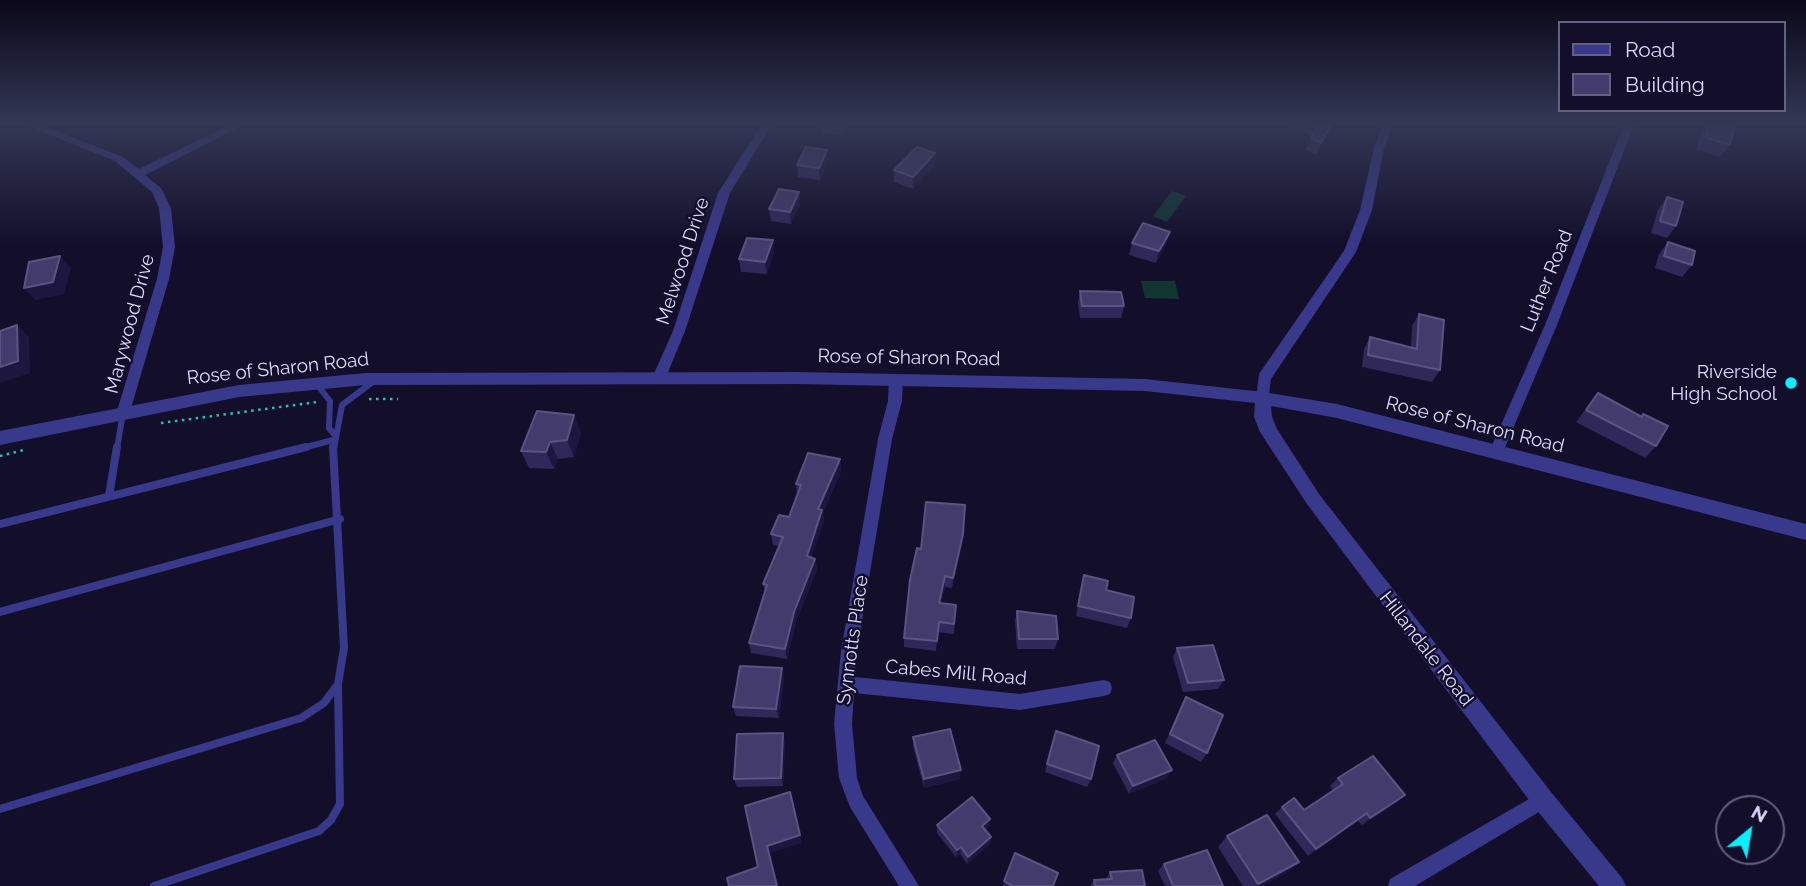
<!DOCTYPE html>
<html>
<head>
<meta charset="utf-8">
<style>
  body { margin:0 }
  #map { position:relative; width:1806px; height:886px; overflow:hidden; background:#130f2b; font-family:Raleway,sans-serif }
  canvas { display:block }
  .legend { position:absolute; left:1558px; top:21px; width:228px; height:91px; box-sizing:border-box; background:#130f2b; border:2px solid #636080; margin:0; padding:9px 12px; list-style:none; font-size:21px; color:#dcd9ff }
  .legend li { display:flex; align-items:center; gap:14px; height:35px }
  .legend b { width:35px; border:2px solid #636080 }
  .north { position:absolute; left:1715px; top:795px; width:70px; height:70px; box-sizing:border-box; background:#130f2b; border:2px solid #636080; border-radius:50%; rotate:30deg; font-size:19px; font-weight:700; line-height:28px; text-align:center; color:#dcd9ff }
  .north::after { content:''; display:block; margin:auto; width:24px; height:32px; background:#05f1ff; clip-path:polygon(50% 0,100% 100%,50% 72%,0 100%) }
</style>
</head>
<body>
<div id="map">
<canvas width="1806" height="886"></canvas>
<ul class="legend">
<li><b style="height:9px;background:#39398c"></b>Road</li>
<li><b style="height:19px;background:#423b6b"></b>Building</li>
</ul>
<div class="north">N</div>
</div>
<script>
const ctx = document.querySelector('canvas').getContext('2d');
ctx.lineJoin = 'round';
function paint(path, color) { ctx.fillStyle = color; ctx.fill(path, 'evenodd'); }
const toPath = rows => new Path2D(rows.map(r => 'M' + r).join(''));
function stroke(path, color, width, dash) { ctx.strokeStyle = color; ctx.lineWidth = width; ctx.lineCap = dash ? 'butt' : 'round'; ctx.setLineDash(dash || []); ctx.stroke(path); }
function drawText(font, color, halo, rows, align = 'center') {
  ctx.font = font + ' Raleway,sans-serif'; ctx.lineWidth = 5; ctx.setLineDash([]); ctx.textBaseline = 'middle'; ctx.strokeStyle = halo; ctx.fillStyle = color; for (const [text, x, y, turn = 0] of rows) {
    ctx.save(); ctx.translate(x, y); ctx.rotate((+turn || 0) * Math.PI / 180); ctx.textAlign = isNaN(turn) ? turn : align; if (halo) ctx.strokeText(text, 0, 0); ctx.fillText(text, 0, 0); ctx.restore();
  }
}
const green = toPath([
  [1172,191,1186,196,1167,222,1153,216],
  [1141,281,1175,281,1179,299,1145,298]
]);
const path = toPath([
  [369,399,398,399],
  [161,423,317,402],
  [0,456,24,450]
]);
const serviceFar1 = toPath([
  [315,382,330,401,329,428,334,434],
  [117,449,123,412],
  [299,449,333,440],
  [334,449,342,405,374,381]
]);
const service = toPath([
  [109,496,117,447],
  [0,524,306,447],
  [0,612,340,519],
  [0,809,301,718,324,703,338,684],
  [154,886,319,831,331,820,340,804,338,684,344,648,333,447]
]);
const minor = toPath([
  [18,122,33,122,123,157,139,169,236,122,250,122,145,175,161,188,171,208,175,247,169,279,129,415,124,416,117,411,157,279,163,247,159,208,152,192,115,161,18,122],
  [763,122,773,123,730,193,685,331,664,382,654,382,652,378,673,331,718,193,763,122],
  [1384,122,1394,122,1384,148,1372,210,1356,252,1271,379,1268,402,1258,402,1256,398,1259,374,1344,251,1360,210,1374,148,1384,122],
  [1625,122,1635,122,1557,325,1503,452,1501,456,1496,458,1491,456,1489,452,1545,325,1625,122],
  [896,374,903,379,902,401,892,439,857,651,855,677,1020,694,1104,680,1110,682,1112,688,1110,694,1104,696,1020,710,854,693,852,724,857,778,863,796,919,886,899,886,850,807,839,778,834,724,841,651,878,439,888,401,889,379,896,374],
  [1543,791,1549,794,1552,800,1549,806,1415,886,1388,886,1390,879,1543,791]
]);
const tertiary = toPath([
  [798,372,1145,379,1263,392,1337,404,1806,524,1806,540,1337,418,1271,406,1272,417,1277,429,1319,494,1551,792,1622,878,1626,886,1599,886,1535,808,1307,504,1260,432,1254,417,1255,403,1145,391,798,384,366,385,239,397,0,445,0,431,239,385,366,373,798,372]
]);
const wall = toPath([
  [821,122,848,122,842,136,822,133],
  [1289,122,1334,122,1316,155,1306,150,1312,136,1290,128,1292,123],
  [1709,122,1722,122,1730,145,1720,157,1696,149,1702,131],
  [828,162,820,180,798,177,797,165],
  [934,165,913,189,894,182,894,170],
  [799,192,800,205,791,224,771,221,769,209],
  [1667,197,1676,226,1667,238,1651,233,1658,210],
  [1170,232,1166,244,1156,263,1129,255,1132,243],
  [1668,242,1692,265,1682,277,1655,268,1659,254],
  [774,252,767,274,741,272,739,259],
  [1080,291,1124,306,1121,318,1080,318,1078,303],
  [1419,314,1440,370,1432,382,1362,367,1364,349,1370,337,1411,347,1412,326],
  [1598,393,1641,416,1643,414,1656,446,1645,458,1576,422],
  [581,432,574,457,558,459,554,469,529,468,521,451],
  [840,459,841,471,823,513,824,521,811,558,815,559,817,569,796,622,787,659,751,653,749,643,765,592,763,584,779,546,773,545,771,534,789,517,797,495,796,484],
  [962,545,952,588,945,587,941,603,956,605,954,634,938,632,936,651,904,647,904,638,921,549],
  [1084,575,1106,590,1131,618,1127,628,1076,616],
  [1017,611,1058,639,1055,649,1017,649,1015,621],
  [1177,648,1224,680,1218,689,1183,692,1173,657],
  [784,678,779,718,736,716,733,707],
  [1186,697,1207,753,1201,762,1165,743],
  [1056,731,1091,779,1087,787,1045,772],
  [783,733,785,742,783,786,737,787,734,779],
  [913,737,960,779,924,788,913,746],
  [1117,755,1167,778,1129,794,1113,763],
  [1338,778,1405,795,1396,803,1362,825,1358,821,1308,856,1275,814,1282,807,1304,810,1333,790,1330,786],
  [990,819,988,827,985,830,991,837,990,844,967,864,960,854,956,857,937,833,937,825],
  [1227,836,1287,872,1261,886,1243,886,1218,847],
  [1015,853,1053,886,1003,886],
  [1164,864,1223,886,1165,886,1158,871],
  [1110,872,1145,886,1090,886,1094,880,1106,879]
]);
const shadedWall = toPath([
  [842,122,848,122,842,136,841,123],
  [1333,122,1334,122,1316,155,1321,143],
  [827,150,828,162,820,180,819,168],
  [935,153,934,165,913,189,913,177],
  [799,192,800,205,791,224,790,212],
  [1170,232,1166,244,1156,263,1159,251],
  [773,240,774,252,767,274,765,262],
  [60,256,71,268,64,294,35,300,24,288],
  [17,325,29,337,30,373,0,383,0,367],
  [574,415,581,432,574,457,567,440],
  [550,442,558,459,554,469,546,452],
  [840,459,841,471,823,513,824,521,808,567,807,556,818,509],
  [963,534,962,545,952,588,953,578],
  [815,559,817,569,796,622,787,659,785,649,794,612],
  [945,576,945,587,939,613,939,603],
  [782,668,784,678,779,718,776,709],
  [783,733,785,742,783,786,781,778],
  [961,770,960,779,924,788,924,779],
  [1172,770,1167,778,1129,794,1133,786],
  [790,792,802,843,770,853,777,886,767,846],
  [1405,795,1396,803,1362,825,1370,818],
  [1367,813,1358,821,1308,856,1316,849],
  [990,819,988,827,981,834,982,826],
  [991,837,990,844,967,864,968,857],
  [961,847,960,854,956,857,957,850],
  [1299,862,1287,872,1261,886,1256,886]
]);
const building = toPath([
  [1312,122,1333,122,1321,143,1311,138,1318,124,1312,122],
  [1710,122,1722,122,1735,126,1730,145,1705,137,1710,122],
  [806,147,827,150,819,168,797,165,806,147],
  [917,147,935,153,913,177,894,170,917,147],
  [779,189,799,192,790,212,769,209,779,189],
  [1667,197,1683,202,1676,226,1660,221,1667,197],
  [1143,223,1170,232,1159,251,1132,243,1143,223],
  [747,238,773,240,765,262,739,259,747,238],
  [1668,242,1695,251,1692,265,1664,256,1668,242],
  [60,256,53,282,24,288,29,262,60,256],
  [1080,291,1121,292,1124,306,1082,306,1080,291],
  [1419,314,1444,320,1440,370,1368,355,1370,337,1417,349,1419,314],
  [17,325,18,361,0,367,0,331,17,325],
  [1598,393,1642,417,1643,414,1668,426,1656,446,1586,410,1598,393],
  [537,411,574,415,567,440,550,442,546,452,521,451,537,411],
  [808,453,840,459,818,509,822,510,807,556,815,559,794,612,785,649,749,643,767,585,763,584,783,537,771,534,779,515,789,517,801,485,796,484,808,453],
  [926,502,965,505,963,534,953,578,945,576,939,603,956,605,954,624,939,622,937,641,904,638,910,580,917,548,921,549,926,502],
  [1084,575,1108,581,1106,590,1134,597,1131,618,1078,606,1084,575],
  [1017,611,1056,616,1058,639,1019,639,1017,611],
  [1213,645,1224,680,1188,683,1177,648,1213,645],
  [740,666,782,668,776,709,733,707,740,666],
  [1186,697,1223,715,1207,753,1170,734,1186,697],
  [950,729,961,770,924,779,913,737,950,729],
  [1056,731,1099,746,1091,779,1047,764,1056,731],
  [783,733,781,778,734,779,737,734,783,733],
  [1155,740,1172,770,1133,786,1117,755,1155,740],
  [1373,756,1405,795,1370,818,1367,813,1316,849,1282,807,1294,798,1304,810,1343,784,1338,778,1373,756],
  [790,792,800,835,767,846,777,886,729,886,727,878,758,867,745,806,790,792],
  [972,797,990,819,982,826,991,837,968,857,961,847,957,850,937,825,972,797],
  [1267,815,1299,862,1258,884,1227,836,1267,815],
  [1207,850,1223,886,1173,886,1164,864,1207,850],
  [1015,853,1058,873,1053,886,1013,886,1004,881,1015,853],
  [1142,870,1145,886,1095,886,1094,880,1112,879,1110,872,1142,870]
]);
const markers = [
  [1791,383,7,"#05f1ff"]
];
const streetNames = [
  ["Melwood Drive",683,261,-72],
  ["Luther Road",1547,281,-68],
  ["Marywood Drive",130,324,-75],
  ["Rose of Sharon Road",909,358,1],
  ["Rose of Sharon Road",278,369,-6],
  ["Rose of Sharon Road",1475,425,14],
  ["Synnotts Place",853,640,-82],
  ["Hillandale Road",1426,649,52],
  ["Cabes Mill Road",956,673,5]
];
const poiNames = [
  ["Riverside",1777,372],
  ["High School",1777,394]
];
paint(green, '#123532');
stroke(path, '#2bc2b2', 2.5, [2.5, 4.5]);
stroke(serviceFar1, '#39398c', 6);
stroke(service, '#39398c', 8);
paint(minor, '#39398c');
paint(tertiary, '#39398c');
paint(wall, '#302859');
paint(shadedWall, '#1d163f');
paint(building, '#423b6b');
stroke(building, '#5a5482', 2);
const sky = ctx.createLinearGradient(0, 0, 0, 246);
sky.addColorStop(0, '#0a0818');
sky.addColorStop(0.5, '#333755');
sky.addColorStop(1, '#33375500');
ctx.fillStyle = sky;
ctx.fillRect(0, 0, 1806, 246);
for (const [x, y, r, color] of markers) { const dot = new Path2D(); dot.arc(x, y, r, 0, 2 * Math.PI); ctx.fillStyle = color; ctx.fill(dot); stroke(dot, '#130f2b', 2.5); }
drawText('19px', '#dcd9ff', '#130f2b', streetNames);
drawText('19px', '#dcd9ff', '#130f2b', poiNames, 'right');
</script>
</body>
</html>
